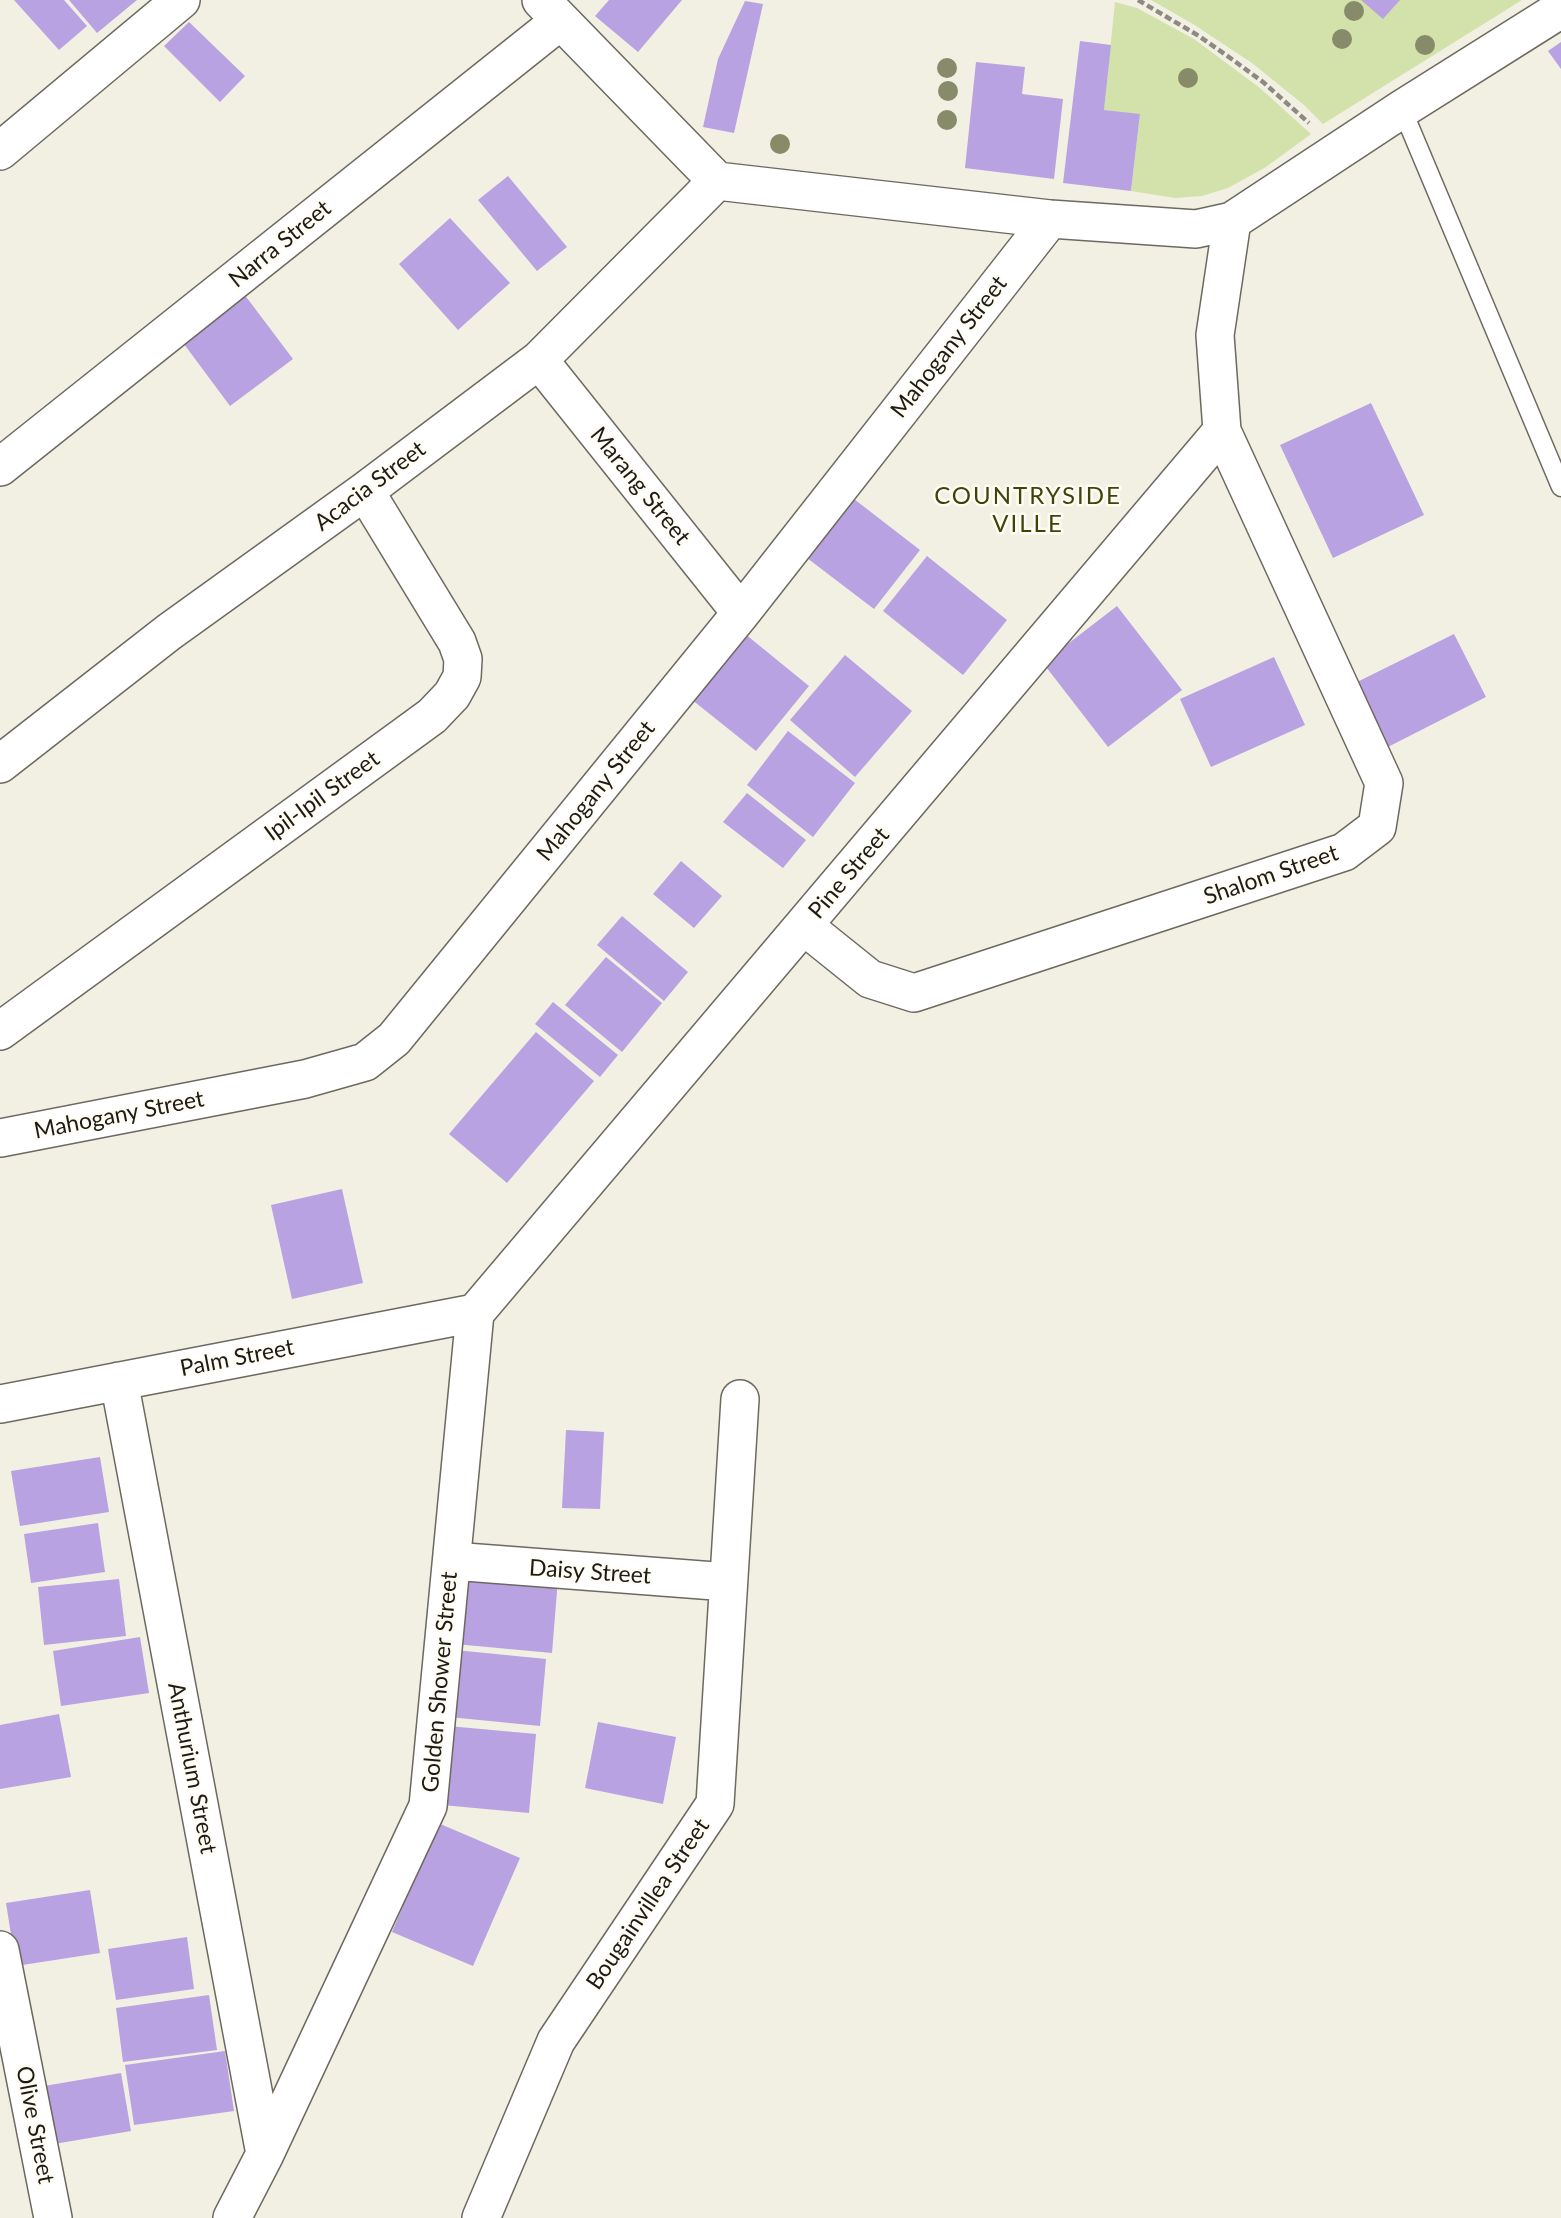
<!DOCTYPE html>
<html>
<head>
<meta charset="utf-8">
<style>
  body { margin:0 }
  canvas { display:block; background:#f2efe3 }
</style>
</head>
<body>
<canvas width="1561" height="2218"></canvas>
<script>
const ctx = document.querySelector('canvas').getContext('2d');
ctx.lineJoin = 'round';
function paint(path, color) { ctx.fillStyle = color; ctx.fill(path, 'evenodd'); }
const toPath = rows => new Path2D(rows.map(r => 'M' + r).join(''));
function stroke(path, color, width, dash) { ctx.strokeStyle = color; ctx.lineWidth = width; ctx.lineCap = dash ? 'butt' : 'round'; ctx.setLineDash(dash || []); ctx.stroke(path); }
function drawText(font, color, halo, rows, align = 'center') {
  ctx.font = font + ' Lato,sans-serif'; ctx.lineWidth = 5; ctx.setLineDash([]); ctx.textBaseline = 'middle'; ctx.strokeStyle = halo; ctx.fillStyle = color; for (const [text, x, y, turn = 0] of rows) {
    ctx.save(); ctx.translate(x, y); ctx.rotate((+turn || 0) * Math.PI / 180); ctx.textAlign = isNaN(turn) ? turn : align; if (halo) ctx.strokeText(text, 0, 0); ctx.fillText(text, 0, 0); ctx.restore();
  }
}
const green = toPath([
  [1151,0,1522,0,1323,124,1304,105,1252,63,1193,24],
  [1115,2,1137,8,1194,39,1260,88,1311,134,1266,167,1228,188,1202,196,1175,198,1131,191,1140,115,1104,110]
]);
const building = toPath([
  [14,0,64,0,87,26,59,50],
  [69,0,137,0,97,33],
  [609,0,682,0,638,52,595,16],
  [1361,0,1400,0,1383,19],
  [745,1,763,4,734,133,703,127,718,59],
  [189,22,245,76,220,102,164,46],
  [1080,41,1111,45,1104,110,1140,114,1131,191,1063,183],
  [1561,42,1561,69,1548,51],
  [976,62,1025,67,1022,94,1063,99,1054,179,965,168],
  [508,176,567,247,537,271,478,200],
  [450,218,510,283,458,330,399,264],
  [244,294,293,359,230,406,181,340],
  [1371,403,1424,515,1333,558,1280,445],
  [854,499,920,550,874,609,807,558],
  [927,556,1007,620,963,675,883,611],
  [1117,606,1182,690,1108,747,1043,663],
  [739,629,809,686,756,751,686,695],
  [1454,634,1486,697,1380,751,1347,687],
  [845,655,912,711,855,777,790,720],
  [1274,657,1305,725,1211,767,1180,699],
  [788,731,855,783,813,837,747,785],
  [747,793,806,840,783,868,723,822],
  [681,861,722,896,694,928,653,894],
  [622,916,688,972,664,1001,597,945],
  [606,957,662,1003,622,1052,565,1005],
  [553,1002,618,1055,600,1077,535,1024],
  [536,1032,594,1081,507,1183,449,1134],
  [342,1189,363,1283,292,1299,271,1205],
  [566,1430,604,1432,600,1509,562,1508],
  [100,1457,109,1512,20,1526,11,1471],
  [98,1523,105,1572,31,1583,24,1534],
  [462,1569,558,1579,552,1653,455,1644],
  [119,1579,126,1636,44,1645,38,1587],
  [140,1637,149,1693,61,1706,53,1651],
  [455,1650,546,1659,540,1726,449,1717],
  [59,1714,71,1777,0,1789,0,1725],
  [598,1722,676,1737,663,1804,585,1788],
  [448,1726,536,1734,529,1813,442,1805],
  [438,1823,520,1858,473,1966,392,1932],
  [90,1890,100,1953,16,1966,6,1903],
  [187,1937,194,1989,116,2000,108,1949],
  [209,1995,217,2050,123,2062,116,2008],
  [225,2051,234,2111,134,2125,125,2065],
  [121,2073,131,2131,54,2144,44,2086]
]);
const path = toPath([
  [1138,0,1199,36,1233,60,1263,82,1309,123]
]);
const service = toPath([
  [1402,109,1561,487]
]);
const minor = toPath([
  [541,0,717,181,1050,219,1196,229,1232,221,1402,109,1561,9],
  [0,151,181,0],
  [539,360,741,613],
  [0,467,560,21],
  [0,764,169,632,365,491,539,360,717,181],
  [804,926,870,979,914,993,1344,852,1377,827,1384,783,1222,431,1215,335,1232,221],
  [0,1031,432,716,452,695,462,677,463,659,457,642,365,491],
  [0,1138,305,1079,365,1062,394,1039,741,613,1050,219],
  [475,1313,1222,431],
  [119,1381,265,2154],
  [0,1404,475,1313],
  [452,1561,728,1582],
  [0,1950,53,2218],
  [232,2218,265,2154,428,1806,475,1313],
  [481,2218,556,2041,715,1804,740,1399]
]);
const trees = [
  [1354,11],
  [1342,39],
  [1425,45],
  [947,68],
  [1188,78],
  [948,91],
  [947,120],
  [780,144]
];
const streetNames = [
  ["Narra Street",280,244,-39],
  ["Mahogany Street",949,347,-52],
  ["Acacia Street",370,486,-37],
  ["Marang Street",640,486,51],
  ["Mahogany Street",596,791,-51],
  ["Ipil-Ipil Street",322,796,-36],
  ["Pine Street",849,873,-50],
  ["Shalom Street",1271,875,-19],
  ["Mahogany Street",119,1115,-11],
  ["Palm Street",237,1358,-11],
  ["Daisy Street",590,1572,4],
  ["Golden Shower Street",440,1682,-85],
  ["Anthurium Street",192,1768,79],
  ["Bougainvillea Street",648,1904,-56],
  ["Olive Street",35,2125,79]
];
const neighbourhoodNames = [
  ["COUNTRYSIDE",1028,496],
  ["VILLE",1028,524]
];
paint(green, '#d2e2aa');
paint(building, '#b9a2e2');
stroke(service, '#6d6960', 21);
stroke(minor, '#6d6960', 40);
stroke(path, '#8d8a82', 4.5, [7, 3.5]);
stroke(service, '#fff', 18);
stroke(minor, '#fff', 37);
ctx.fillStyle = '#878b69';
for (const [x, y] of trees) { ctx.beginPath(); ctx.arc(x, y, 10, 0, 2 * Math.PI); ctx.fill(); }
drawText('23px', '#1d1b17', '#fffcf3', streetNames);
ctx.letterSpacing = '2px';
drawText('24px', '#3b4409', '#fffcf3', neighbourhoodNames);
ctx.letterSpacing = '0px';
</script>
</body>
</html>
